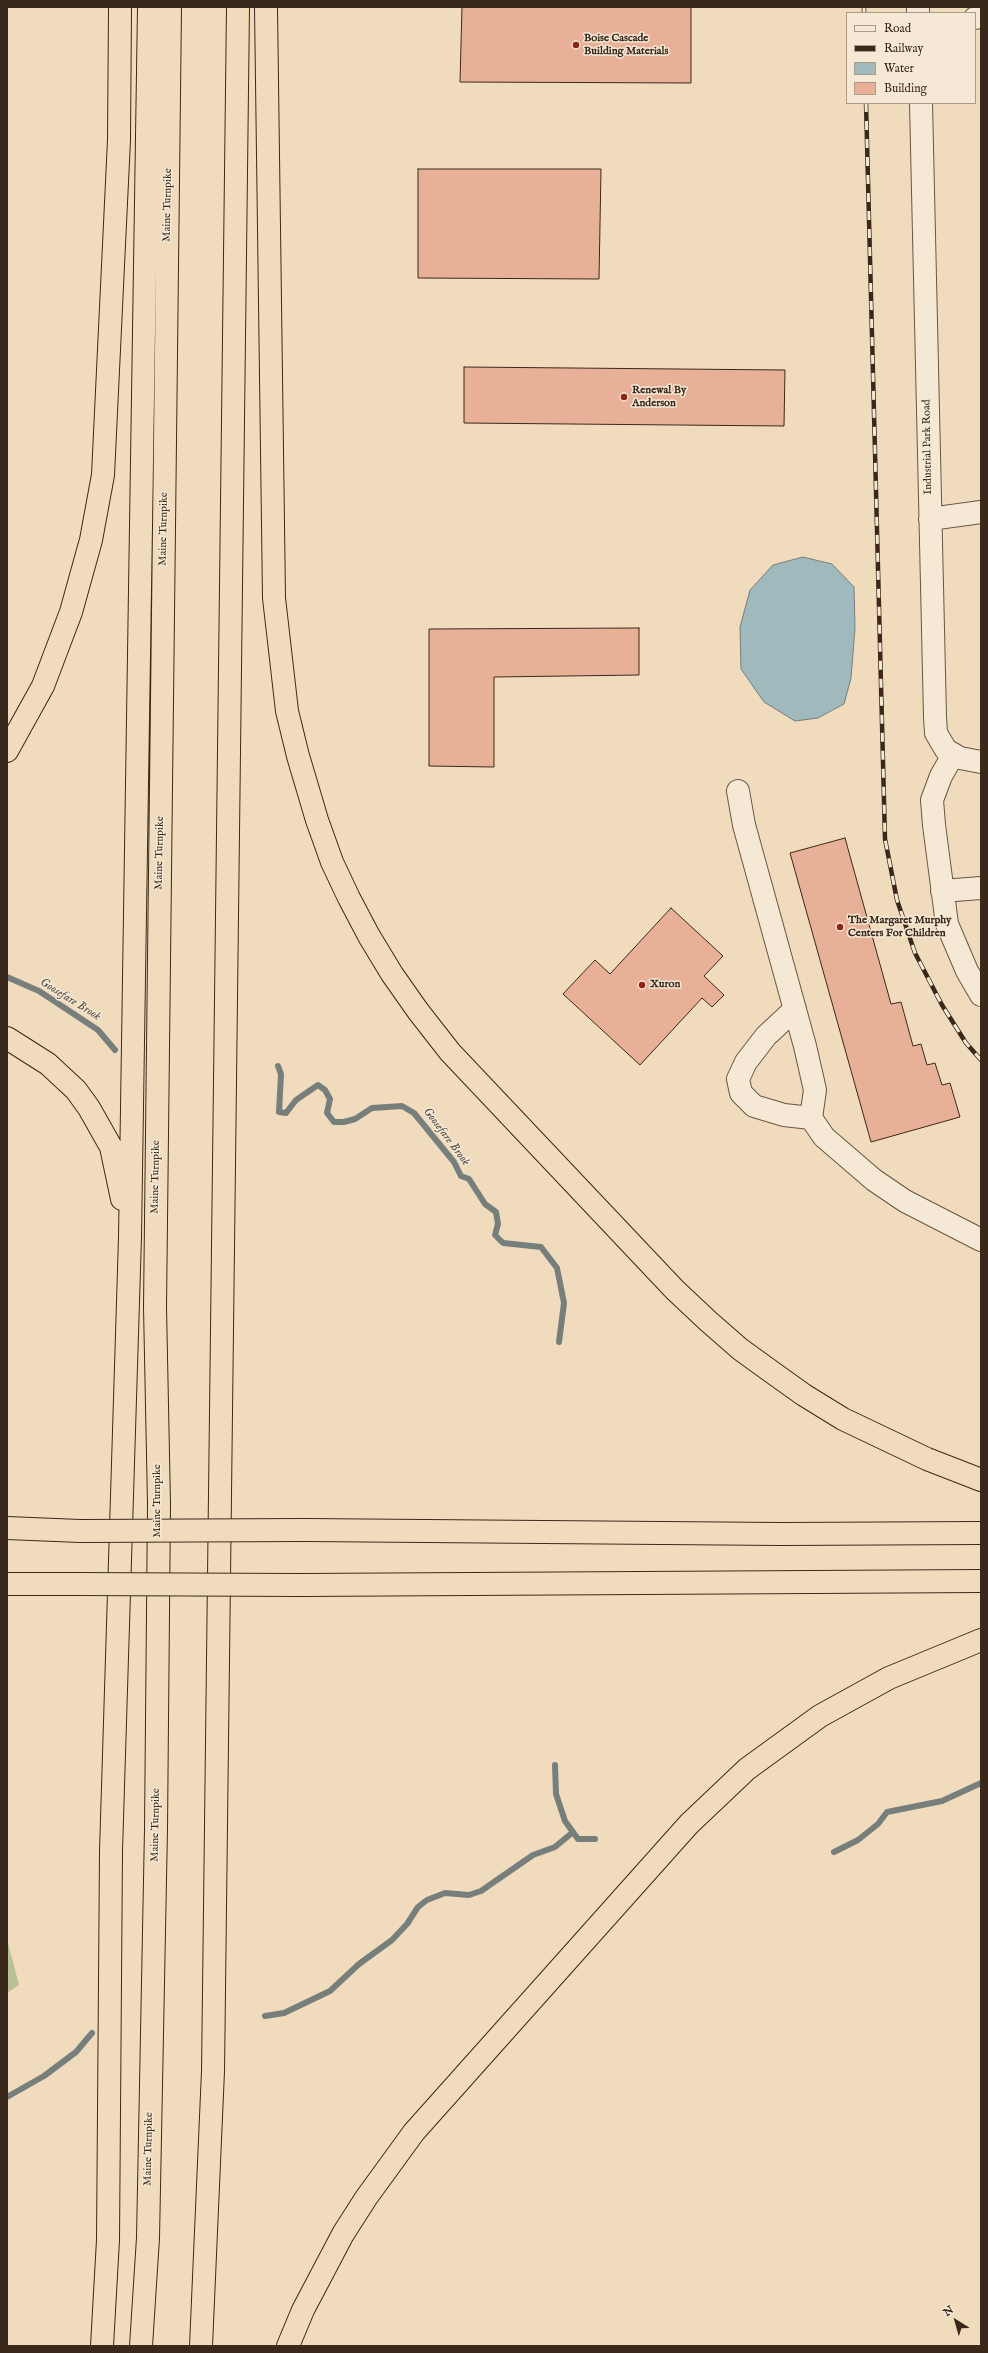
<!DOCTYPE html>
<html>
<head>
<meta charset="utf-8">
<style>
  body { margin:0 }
  #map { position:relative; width:988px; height:2353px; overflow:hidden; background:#f0dcbd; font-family:"IM FELL English",serif }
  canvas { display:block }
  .frame { position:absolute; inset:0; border:8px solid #3a291b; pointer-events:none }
  .legend { position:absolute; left:846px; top:12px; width:130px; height:92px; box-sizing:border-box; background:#f5e8d4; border:1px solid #aa9c8a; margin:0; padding:5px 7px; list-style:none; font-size:12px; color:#3a291b }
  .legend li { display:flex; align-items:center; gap:8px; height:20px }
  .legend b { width:20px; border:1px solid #aa9c8a }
  .north { position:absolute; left:936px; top:2301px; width:40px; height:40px; -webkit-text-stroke:3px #f5e8d4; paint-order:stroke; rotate:323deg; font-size:11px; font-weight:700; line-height:16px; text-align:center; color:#3a291b }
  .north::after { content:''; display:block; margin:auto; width:14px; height:18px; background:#3a291b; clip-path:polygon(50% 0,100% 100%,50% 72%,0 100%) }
</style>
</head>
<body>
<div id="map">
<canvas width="988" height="2353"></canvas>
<div class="frame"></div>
<ul class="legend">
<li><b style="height:5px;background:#f5e8d4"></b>Road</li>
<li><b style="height:5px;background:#3a291b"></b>Railway</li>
<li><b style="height:11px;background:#a0b9bc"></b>Water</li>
<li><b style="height:11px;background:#e7b097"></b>Building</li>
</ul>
<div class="north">N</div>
</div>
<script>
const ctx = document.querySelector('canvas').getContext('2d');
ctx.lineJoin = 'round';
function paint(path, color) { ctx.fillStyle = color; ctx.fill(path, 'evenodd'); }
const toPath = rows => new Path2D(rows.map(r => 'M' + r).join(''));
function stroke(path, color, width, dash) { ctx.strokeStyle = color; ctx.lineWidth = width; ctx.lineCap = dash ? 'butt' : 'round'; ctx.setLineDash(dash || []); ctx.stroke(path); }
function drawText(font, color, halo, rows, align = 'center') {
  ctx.font = font + ' "IM FELL English",serif'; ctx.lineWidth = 3; ctx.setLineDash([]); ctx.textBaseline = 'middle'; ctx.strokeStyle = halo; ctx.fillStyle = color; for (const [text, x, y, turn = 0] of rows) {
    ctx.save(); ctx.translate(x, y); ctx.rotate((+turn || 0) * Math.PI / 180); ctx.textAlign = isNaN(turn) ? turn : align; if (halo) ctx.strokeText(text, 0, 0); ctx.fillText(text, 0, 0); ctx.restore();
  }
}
const green = toPath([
  [7,1939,19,1985,7,1993]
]);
const water = toPath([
  [803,557,832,564,854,587,855,628,851,678,844,704,818,718,795,721,764,702,741,669,740,627,750,590,773,565,803,557]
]);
const stream = toPath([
  [7,977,39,991,98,1030,115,1050],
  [278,1066,281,1074,279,1112,286,1113,296,1100,318,1085,325,1090,330,1099,327,1113,334,1122,344,1122,355,1119,372,1108,402,1106,414,1113,454,1162,461,1176,469,1179,485,1204,496,1212,498,1224,495,1235,503,1243,541,1247,557,1268,564,1303,559,1342],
  [555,1765,556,1794,565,1821,578,1839,595,1839],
  [834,1852,858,1840,878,1824,887,1812,942,1801,981,1783],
  [265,2016,284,2013,330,1991,359,1964,392,1940,407,1924,418,1907,427,1900,445,1893,469,1895,481,1891,533,1855,555,1847,573,1832],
  [7,2097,44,2076,76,2052,92,2033]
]);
const building = toPath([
  [462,7,691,7,691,83,460,82,462,7],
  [418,169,601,169,599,279,418,278,418,169],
  [464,367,785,370,784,426,464,423,464,367],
  [639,628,639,675,494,677,494,767,429,766,429,629,639,628],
  [845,838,891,1004,901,1002,913,1046,921,1044,927,1065,935,1063,942,1085,950,1083,960,1117,871,1142,790,853,845,838],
  [671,908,723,956,704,976,724,995,712,1007,702,998,640,1065,563,994,595,960,610,974,671,908]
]);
const minor = toPath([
  [918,7,918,13],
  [975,18,981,17],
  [921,103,935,717,936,733,946,750,960,758,981,762],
  [930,519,981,512],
  [953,755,941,776,932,800,934,825,947,924,967,971,981,995],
  [738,791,744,825,805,1046,815,1090,811,1118,824,1137,874,1180,905,1201,981,1240],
  [942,891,981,888],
  [795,1009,766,1036,746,1062,738,1079,741,1093,754,1106,784,1115,811,1118]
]);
const highway = toPath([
  [266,7,274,598,287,711,298,756,317,820,332,862,349,898,369,936,392,974,418,1011,450,1052,675,1290,708,1321,740,1349,769,1370,804,1395,843,1419,927,1459,981,1480],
  [7,751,43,686,71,612,91,540,103,475,119,140,120,7],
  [7,1038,48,1064,76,1090,89,1108,111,1147,122,1199],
  [7,1528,80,1531],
  [306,1530,781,1534,981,1533],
  [7,1584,76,1584],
  [301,1585,981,1581],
  [102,2346,108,2240,111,1851,130,1237,149,7],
  [141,2346,148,2238,156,1829,159,1504,155,1307,170,7],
  [201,2346,213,2071,238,7],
  [288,2346,303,2310,343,2234,366,2198,414,2132,689,1824,747,1769,820,1716,889,1678,981,1640]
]);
const rail = toPath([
  [864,7,864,13],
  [866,103,885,839,897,900,915,953,942,1005,966,1043,981,1060]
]);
const highwayBridge = toPath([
  [80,1531,306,1530],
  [76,1584,301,1585]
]);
const markers = [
  [576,45,4,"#8f2418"],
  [624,397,4,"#8f2418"],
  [840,927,4,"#8f2418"],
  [642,985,4,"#8f2418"]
];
const poiNames = [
  ["Boise Cascade",584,39],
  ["Building Materials",584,52],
  ["Renewal By",632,391],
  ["Anderson",632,404],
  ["The Margaret Murphy",848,921],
  ["Centers For Children",848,934],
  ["Xuron",650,985]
];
const streetNames = [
  ["Maine Turnpike",168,205,-89],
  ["Industrial Park Road",928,447,-91],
  ["Maine Turnpike",164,529,-89],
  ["Maine Turnpike",160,853,-89],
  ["Maine Turnpike",156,1177,-89],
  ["Maine Turnpike",158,1501,-90],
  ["Maine Turnpike",156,1825,-89],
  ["Maine Turnpike",149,2149,-89]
];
const waterNames = [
  ["Goosefare Brook",70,1000,32],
  ["Goosefare Brook",446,1137,53]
];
paint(green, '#b7c193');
paint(water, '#a0b9bc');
stroke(water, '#777f7c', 1);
stroke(stream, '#777f7c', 6);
paint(building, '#e7b097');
stroke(building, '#3a291b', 1);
stroke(minor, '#685644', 24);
stroke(highway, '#3a291b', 24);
stroke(minor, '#f5e8d4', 22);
stroke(highway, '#f0dcbd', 22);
stroke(rail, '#3a291b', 4.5);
stroke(rail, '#f5e8d4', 3, [9]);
stroke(highwayBridge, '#3a291b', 24, []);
stroke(highwayBridge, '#f0dcbd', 22);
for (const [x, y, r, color] of markers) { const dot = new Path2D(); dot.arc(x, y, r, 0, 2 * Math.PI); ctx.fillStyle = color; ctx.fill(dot); stroke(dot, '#f5e8d4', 1.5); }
drawText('bold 11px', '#3a291b', '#f5e8d4', poiNames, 'left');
drawText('11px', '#3a291b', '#f5e8d4', streetNames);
drawText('italic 12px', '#544d43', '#f5e8d4', waterNames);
</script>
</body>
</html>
